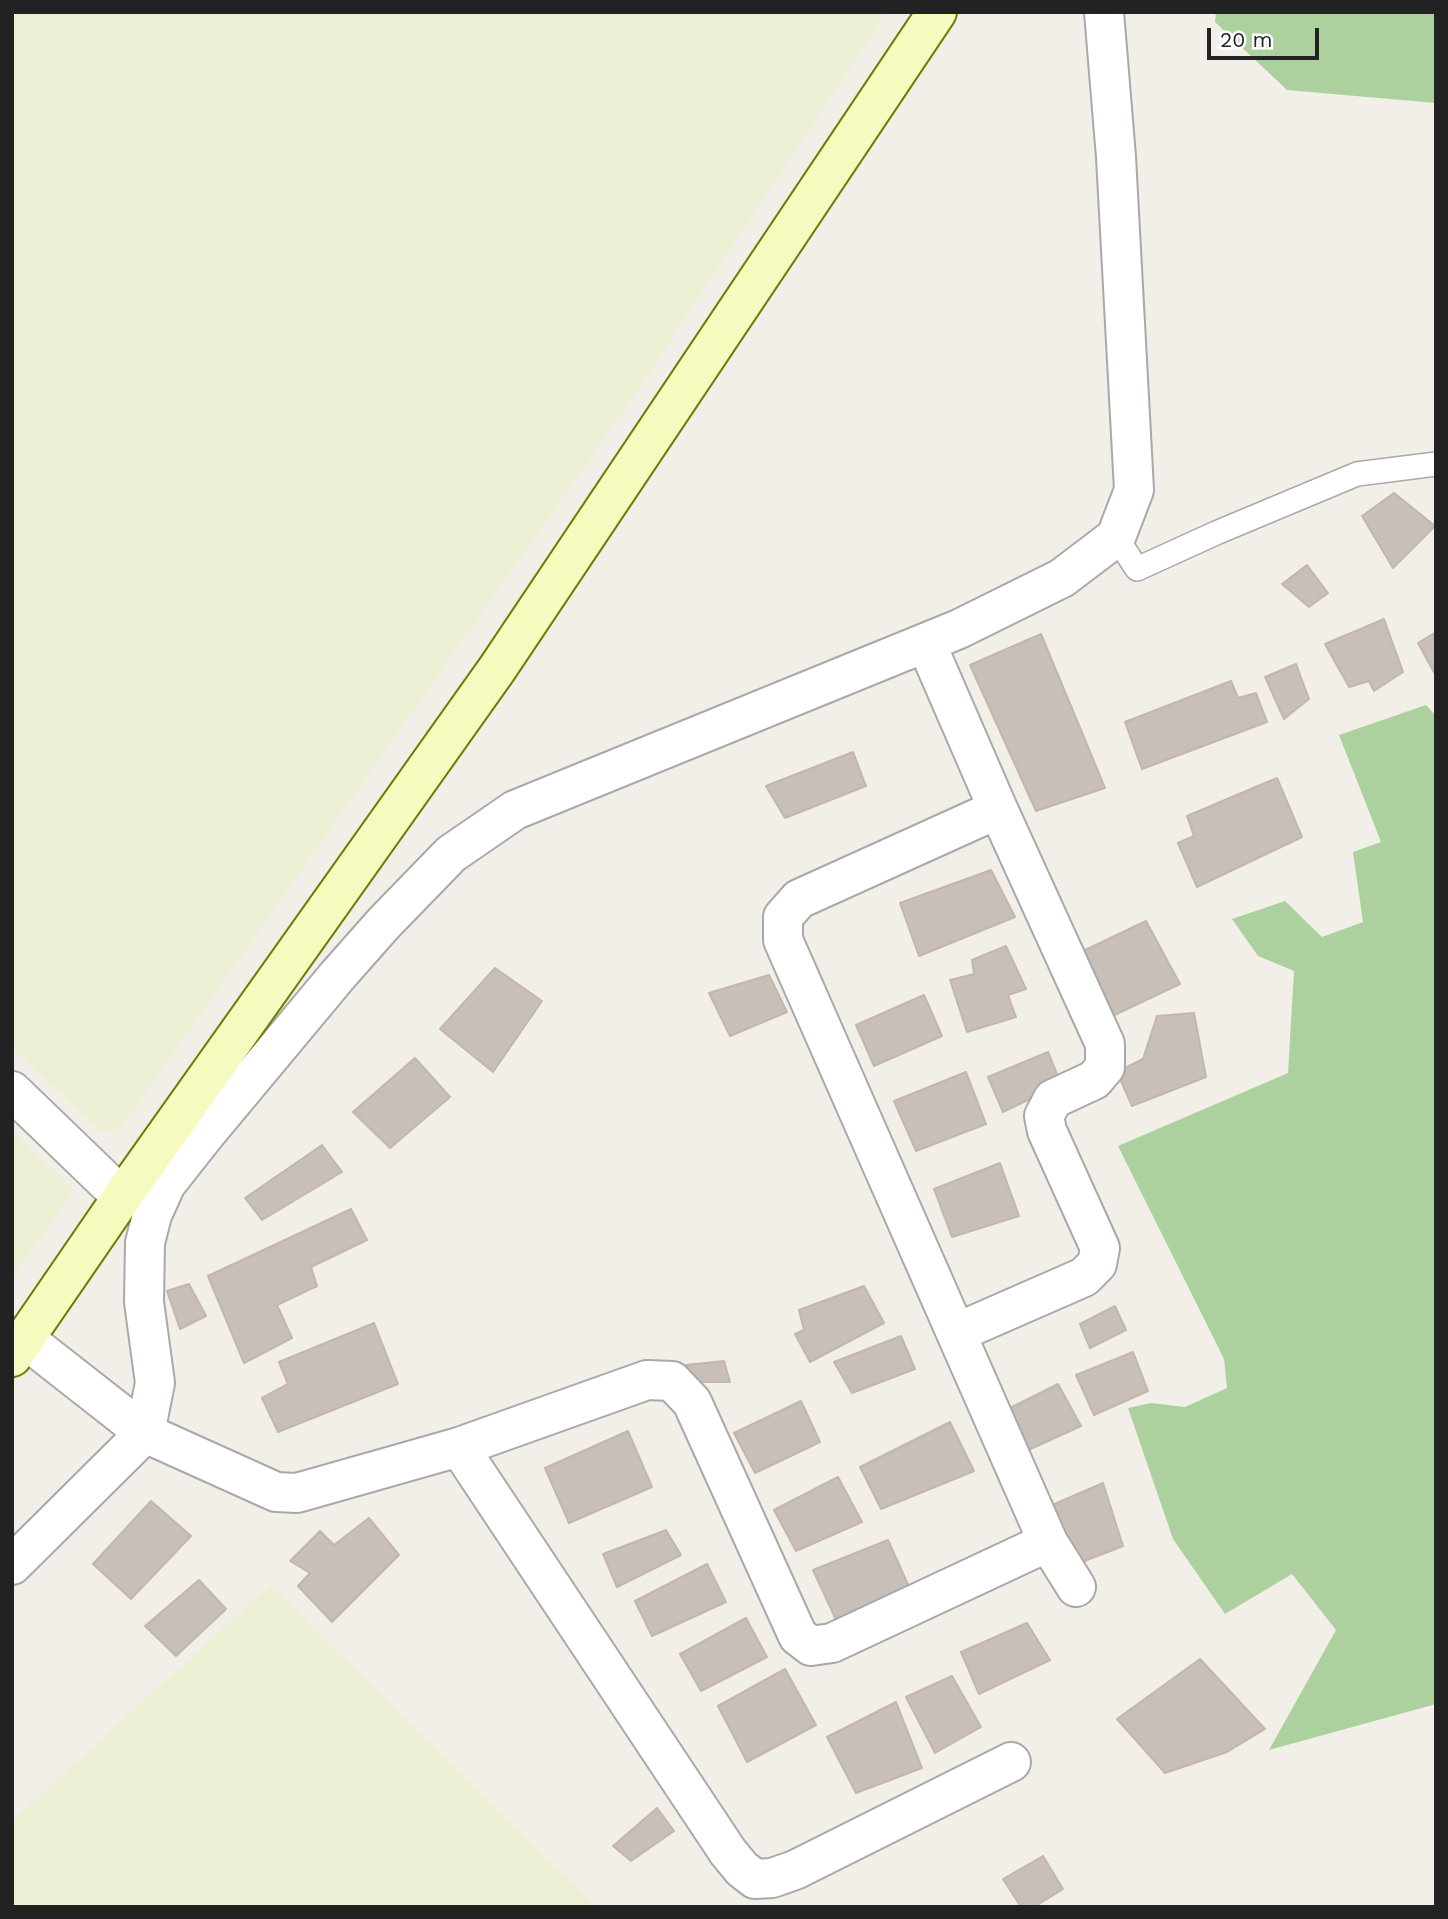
<!DOCTYPE html>
<html>
<head>
<meta charset="utf-8">
<style>
  body { margin:0 }
  #map { position:relative; width:1448px; height:1919px; overflow:hidden; background:#f2efe9; font-family:"Work Sans",sans-serif }
  canvas { display:block }
  .frame { position:absolute; inset:0; border:14px solid #222; pointer-events:none }
  .scale { position:absolute; left:1207px; top:28px; width:112px; height:32px; box-sizing:border-box; border:4px solid #222; border-top:0; padding-left:9px; font-size:21px; line-height:24px; white-space:nowrap; color:#222; -webkit-text-stroke:5px #fff; paint-order:stroke }
</style>
</head>
<body>
<div id="map">
<canvas width="1448" height="1919"></canvas>
<div class="frame"></div>
<div class="scale">20 m</div>
</div>
<script>
const ctx = document.querySelector('canvas').getContext('2d');
ctx.lineJoin = 'round';
function paint(path, color) { ctx.fillStyle = color; ctx.fill(path, 'evenodd'); }
const toPath = rows => new Path2D(rows.map(r => 'M' + r).join(''));
function stroke(path, color, width, dash) { ctx.strokeStyle = color; ctx.lineWidth = width; ctx.lineCap = dash ? 'butt' : 'round'; ctx.setLineDash(dash || []); ctx.stroke(path); }
const farmland = toPath([
  [12,12,887,12,631,401,119,1131,99,1131,12,1047],
  [12,1130,74,1191,12,1279],
  [270,1585,597,1907,12,1907,12,1821]
]);
const forest = toPath([
  [1216,12,1436,12,1436,103,1287,90,1215,22],
  [1426,705,1436,716,1436,1704,1269,1750,1336,1630,1292,1574,1225,1614,1173,1539,1128,1408,1151,1403,1185,1407,1227,1388,1224,1359,1118,1146,1288,1073,1294,971,1258,956,1232,919,1285,901,1322,937,1363,922,1353,852,1381,842,1339,735]
]);
const building = toPath([
  [1394,493,1435,526,1393,568,1362,516,1394,493],
  [1307,565,1328,593,1309,607,1282,584,1307,565],
  [1384,619,1403,672,1374,691,1369,681,1349,687,1325,644,1384,619],
  [1436,632,1436,676,1418,643,1436,632],
  [1041,634,1105,788,1036,811,970,665,1041,634],
  [1296,664,1309,699,1284,719,1265,677,1296,664],
  [1231,681,1238,698,1256,693,1267,722,1142,769,1125,722,1231,681],
  [853,752,866,786,785,818,766,786,853,752],
  [1277,778,1302,837,1197,887,1178,843,1194,836,1187,816,1277,778],
  [991,870,1015,917,919,956,900,903,991,870],
  [1146,921,1180,984,1108,1018,1079,953,1146,921],
  [1006,946,1026,989,1008,995,1016,1017,967,1032,950,980,974,974,972,960,1006,946],
  [495,968,542,1001,493,1072,440,1029,495,968],
  [769,975,787,1012,730,1036,709,993,769,975],
  [924,995,942,1036,874,1066,856,1025,924,995],
  [1194,1013,1206,1077,1132,1106,1117,1072,1143,1059,1157,1016,1194,1013],
  [1048,1052,1061,1084,1003,1112,988,1077,1048,1052],
  [415,1058,450,1097,390,1148,353,1112,415,1058],
  [966,1072,986,1124,916,1151,894,1101,966,1072],
  [322,1145,342,1172,262,1220,245,1198,322,1145],
  [1000,1163,1019,1216,952,1237,934,1189,1000,1163],
  [351,1209,367,1240,311,1267,317,1286,277,1305,292,1338,244,1363,208,1276,351,1209],
  [189,1284,206,1316,180,1329,167,1291,189,1284],
  [864,1286,884,1323,810,1362,795,1334,804,1330,799,1310,864,1286],
  [1115,1306,1126,1330,1090,1348,1080,1324,1115,1306],
  [374,1323,398,1384,278,1432,262,1398,288,1384,279,1362,374,1323],
  [901,1336,915,1369,852,1393,834,1362,901,1336],
  [1133,1352,1148,1391,1094,1415,1076,1375,1133,1352],
  [724,1361,730,1382,691,1382,686,1365,724,1361],
  [1058,1384,1081,1426,1026,1451,1010,1408,1058,1384],
  [801,1401,820,1442,755,1473,734,1433,801,1401],
  [950,1422,974,1471,881,1509,860,1467,950,1422],
  [628,1431,652,1487,569,1523,545,1468,628,1431],
  [838,1477,862,1522,796,1551,774,1510,838,1477],
  [1103,1483,1123,1546,1077,1564,1050,1506,1103,1483],
  [151,1501,191,1536,131,1599,93,1564,151,1501],
  [369,1518,399,1555,332,1622,298,1586,310,1573,290,1561,320,1531,334,1545,369,1518],
  [666,1530,681,1555,617,1587,603,1554,666,1530],
  [888,1540,910,1589,837,1622,813,1570,888,1540],
  [707,1564,726,1602,652,1636,635,1601,707,1564],
  [199,1580,226,1609,176,1656,145,1626,199,1580],
  [746,1618,767,1657,701,1691,680,1654,746,1618],
  [1027,1623,1050,1660,979,1694,961,1652,1027,1623],
  [1200,1659,1265,1729,1227,1752,1165,1773,1117,1719,1200,1659],
  [785,1669,816,1725,747,1762,718,1706,785,1669],
  [952,1676,981,1727,935,1753,906,1697,952,1676],
  [896,1702,922,1768,856,1793,827,1737,896,1702],
  [657,1808,674,1831,631,1861,613,1846,657,1808],
  [1043,1856,1063,1889,1034,1907,1021,1907,1003,1879,1043,1856]
]);
const lane = toPath([
  [1116,537,1137,569,1216,533,1357,474,1436,464]
]);
const street = toPath([
  [926,643,998,809,1105,1044,1105,1067,1094,1080,1053,1099,1044,1116,1047,1131,1100,1248,1097,1264,1084,1277,956,1333],
  [998,809,799,899,783,917,783,940,1048,1542,1076,1587],
  [12,1091,122,1197],
  [25,1339,145,1433,276,1492,297,1493,459,1447,647,1380,672,1381,692,1402,798,1636,811,1646,832,1643,1048,1542],
  [459,1447,728,1852,742,1869,755,1879,772,1878,795,1870,1011,1762],
  [12,1565,145,1433,155,1383,144,1302,145,1243,152,1215,166,1184,208,1131,338,975,384,923,451,854,515,810,959,629,1062,578,1116,537,1134,490,1116,157,1104,12]
]);
const secondary = toPath([
  [12,1357,122,1197,497,669,937,12]
]);
paint(farmland, '#eef0d5');
paint(forest, '#add19e');
paint(building, '#c7bfb8');
stroke(building, '#c4b6ab', 2);
stroke(lane, '#a9a9a9', 26);
stroke(street, '#a9a9a9', 42);
stroke(secondary, '#707d05', 42);
stroke(lane, '#fff', 23);
stroke(street, '#fff', 38);
stroke(secondary, '#f7fabf', 38);
</script>
</body>
</html>
